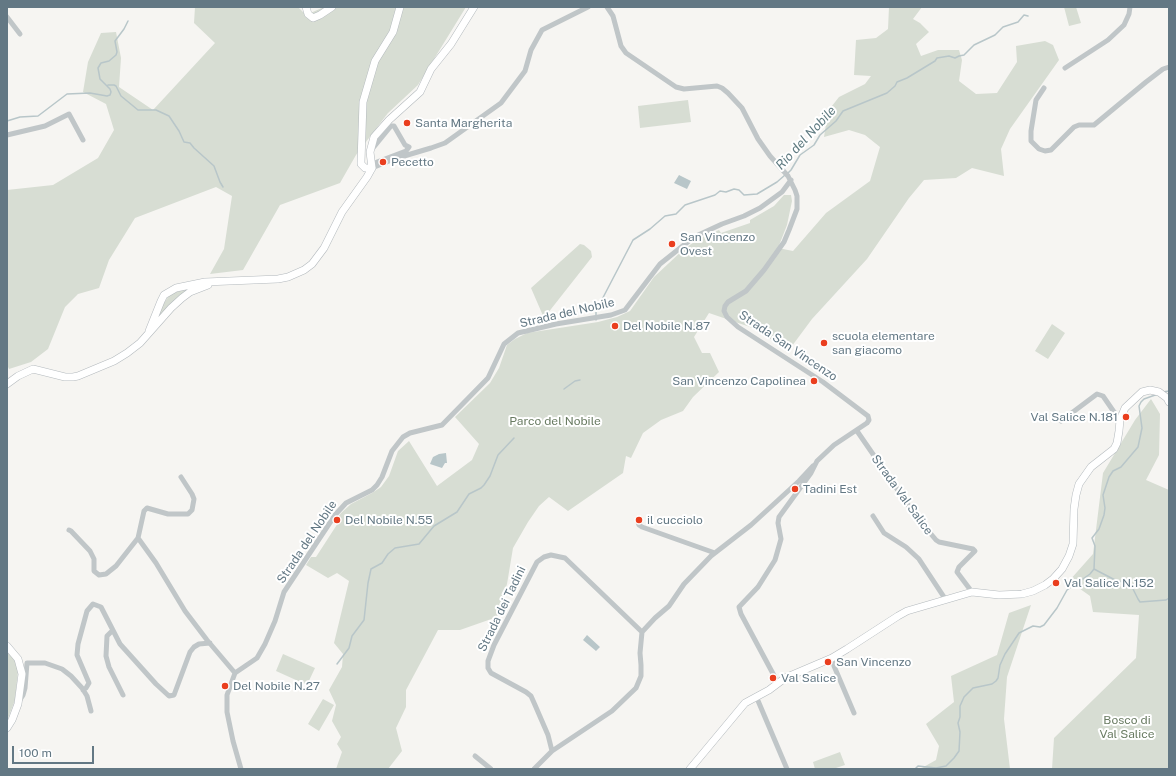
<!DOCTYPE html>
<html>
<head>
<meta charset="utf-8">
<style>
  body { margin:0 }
  #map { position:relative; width:1176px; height:776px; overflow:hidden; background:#f6f5f2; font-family:"Public Sans",sans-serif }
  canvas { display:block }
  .frame { position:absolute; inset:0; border:8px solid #637884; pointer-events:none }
  .scale { position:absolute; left:12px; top:746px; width:82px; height:18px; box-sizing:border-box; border:2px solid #637884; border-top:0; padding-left:5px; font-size:12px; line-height:14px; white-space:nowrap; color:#637884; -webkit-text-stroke:3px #fff; paint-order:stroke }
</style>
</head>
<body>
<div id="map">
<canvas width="1176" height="776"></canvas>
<div class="frame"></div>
<div class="scale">100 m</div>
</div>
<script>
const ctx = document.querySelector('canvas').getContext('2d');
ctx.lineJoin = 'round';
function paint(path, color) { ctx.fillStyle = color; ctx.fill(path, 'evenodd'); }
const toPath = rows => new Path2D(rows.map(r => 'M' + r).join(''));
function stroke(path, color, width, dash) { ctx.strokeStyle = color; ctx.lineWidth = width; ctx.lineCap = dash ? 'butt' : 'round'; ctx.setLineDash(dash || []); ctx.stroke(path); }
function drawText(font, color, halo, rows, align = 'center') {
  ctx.font = font + ' "Public Sans",sans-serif'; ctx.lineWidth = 4; ctx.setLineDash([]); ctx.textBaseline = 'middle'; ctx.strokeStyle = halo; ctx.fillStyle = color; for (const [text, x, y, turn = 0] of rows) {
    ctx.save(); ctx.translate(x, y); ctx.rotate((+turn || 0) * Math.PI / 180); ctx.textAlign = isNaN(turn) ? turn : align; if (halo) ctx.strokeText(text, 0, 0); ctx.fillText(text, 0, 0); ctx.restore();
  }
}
const green = toPath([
  [195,7,298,7,306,15,324,7,466,7,418,85,388,113,356,155,340,183,280,205,243,270,210,274,224,249,232,196,216,187,135,218,109,260,99,288,78,294,65,307,48,349,31,362,9,369,7,365,7,190,53,185,98,158,114,130,106,104,83,92,88,62,101,33,116,32,121,58,119,87,153,110,215,43,194,23],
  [889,7,922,7,913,19,920,23,929,32,916,44,921,56,938,50,959,50,962,60,959,81,976,94,997,93,1017,62,1016,46,1045,41,1053,45,1059,60,1010,129,1001,149,1004,176,972,168,956,178,924,180,909,198,867,259,812,319,789,350,750,327,709,313,694,337,702,353,710,353,719,372,693,397,683,411,661,420,643,433,631,458,626,456,623,473,568,511,549,497,539,506,528,522,513,548,507,584,497,617,460,630,438,630,406,690,406,707,396,728,402,751,388,769,336,769,342,752,337,744,341,737,332,721,336,705,329,690,342,667,343,654,334,643,349,581,337,573,328,578,306,565,311,557,316,557,338,523,336,520,341,513,351,504,372,493,381,487,389,476,398,451,409,441,437,486,472,460,479,444,455,417,490,383,499,368,507,345,515,339,527,333,598,322,617,317,630,311,654,277,684,249,700,238,719,230,721,233,750,223,750,220,774,206,784,195,791,195,792,201,787,225,778,248,793,251,826,213,870,181,880,147,865,135,849,130,824,137,828,111,839,97,865,84,871,76,854,75,856,40,876,38,888,29],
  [1064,7,1076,7,1081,23,1069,26],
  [688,100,691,122,640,128,638,106],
  [580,244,584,245,591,251,592,257,544,318,531,288],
  [187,288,188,292,163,314,159,316,159,313,163,304,169,296,174,293],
  [1052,324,1065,333,1048,359,1035,351],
  [1151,399,1160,414,1159,455,1146,480,1169,490,1169,769,1052,769,1054,738,1136,658,1139,615,1093,612,1090,596,1069,581,1093,554,1103,473,1135,420],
  [1031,605,1007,677,1004,719,1010,769,920,769,936,760,939,746,926,724,954,702,951,676,997,655,1009,613],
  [7,651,16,662,18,671,15,700,7,721],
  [283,654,315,668,307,685,276,671],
  [323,699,334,705,319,731,308,724],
  [840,752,845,765,833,769,815,769,813,762]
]);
const water = toPath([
  [679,175,691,181,687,189,674,183],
  [446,453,447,463,445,463,442,468,430,464,433,457,439,454],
  [587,635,600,647,596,651,583,640]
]);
const stream = toPath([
  [108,85,114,85,116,86,121,96,138,110,156,110,169,116,179,131,184,142,190,143,194,148,214,166,220,182,223,187],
  [7,121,20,117,38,116,67,94,90,93,107,96,110,95,111,92,110,89,100,79,98,68,101,63,109,61,116,55,117,52,115,41,124,29,128,21],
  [788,173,791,170,800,155,814,145,820,135,836,121,843,111,887,93,895,86,897,82,907,78,935,61,937,58,949,56,955,58,959,56,964,55,974,45,995,35,1003,27,1018,22,1024,15,1028,16],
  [596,320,596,311,633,240,650,229,665,216,676,214,685,205,715,195,720,191,726,192,734,189,739,190,744,195,757,194,777,182,785,175],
  [564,389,575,381,580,380],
  [1163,392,1169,391],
  [1094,569,1117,581,1130,583,1138,599,1140,602,1166,600,1169,598],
  [337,664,349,648,352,636,364,620,368,583,371,569,382,563,388,554,395,548,419,544,434,526,457,512,469,494,481,488,484,485,490,476,498,455,514,438],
  [915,769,918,766,936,768,946,766,954,758,959,751,960,732,958,723,960,717,960,706,964,697,973,688,992,684,996,681,998,678,1000,665,1005,654,1019,633,1033,626,1040,627,1044,625,1057,608,1067,590,1090,574,1094,569,1095,546,1092,538,1099,529,1104,515,1105,508,1103,495,1109,477,1113,471,1121,467,1138,447,1142,428,1139,406,1141,402,1144,399,1158,394]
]);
const street = toPath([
  [607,7,613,16,621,46,626,53,676,87,684,89,717,86,722,88,728,93,742,108,758,139,770,156,788,176,795,190,797,196,797,209,789,230,784,242,764,270,746,291,728,302,725,306,724,311,727,317,738,327,823,382,868,416,869,420,867,423,834,445,817,461,811,473,779,517,778,523,781,539,775,560,758,587,739,607,741,614,778,683],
  [7,17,20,34],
  [1065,68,1108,40,1124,25,1129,14,1130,7],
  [1044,88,1036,100,1031,131,1031,141,1039,149,1045,151,1051,150,1074,127,1079,125,1094,125,1146,82,1163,69,1169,67],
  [7,135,45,126,69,114,83,140],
  [372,167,377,162,406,151,409,147,405,145,394,126,391,126,373,148],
  [372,168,394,159,431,148,445,143,501,103,525,71,531,50,542,30,588,7],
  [1061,421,1097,394,1103,396,1114,412,1121,418],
  [857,431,915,515,936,540,939,542,973,549,975,551,959,567,957,572,972,592],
  [181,477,192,494,194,499,192,510,188,514,168,514,147,508,144,511,138,538,156,563,185,611,207,640,235,673],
  [873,516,884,533,906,547,919,559,946,600],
  [638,522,639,525,642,527,715,553],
  [69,530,71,531,90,551,94,559,94,571,99,575,106,574,116,566,138,538],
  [113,632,111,632,107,636,106,656,109,667,123,695],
  [832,658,834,666,854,713],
  [83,690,86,688,89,683,77,655,78,644,87,611,93,604,101,607,120,644,156,684,169,696,174,695,190,652,194,647,199,644,210,643],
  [756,696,787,769],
  [19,701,23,695,25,688,27,663,45,663,62,669,71,676,82,688,87,696,91,711],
  [552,751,612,711,636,688,641,676,641,665,640,653,642,632],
  [475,756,491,769],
  [241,769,233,741,227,712,227,695,235,673,257,658,265,644,275,621,284,592,335,515,346,503,372,490,377,485,382,477,392,451,403,437,410,433,442,425,488,378,504,344,518,333,556,324,611,315,625,310,660,264,694,237,722,224,744,216,760,208,782,192,791,180],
  [534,769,552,751,548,735,535,705,531,696,526,692,491,673,488,668,488,661,494,645,537,562,544,557,551,555,565,558,642,632,655,618,669,606,684,584,711,556,751,525,799,481,813,466]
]);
const secondary = toPath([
  [306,7,308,14,313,18,320,15,332,7],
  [372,168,370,152,374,137,389,120,420,92,431,69,451,44,474,7],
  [372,168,365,168,361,164,361,162,363,102,375,61,393,32,400,7],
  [149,331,161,301,164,295,176,288,205,282,278,279,288,277,304,270,312,264,324,248,342,212,367,177,372,168],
  [7,384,18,376,33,369,65,377,73,377,78,376,114,361,127,353,140,343,171,308,182,298,190,292,208,285],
  [7,646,18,659,22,674,18,704,12,720,7,728],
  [690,769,745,703,769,690,785,678,832,658,847,649,898,616,907,611,972,592,999,595,1022,594,1033,591,1045,585,1053,579,1062,569,1069,556,1073,544,1074,509,1076,495,1079,484,1091,467,1114,449,1117,443,1119,431,1120,420,1125,408,1142,392,1150,390,1159,392,1167,398,1169,402]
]);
const markers = [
  [407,123,4,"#ea3e1e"],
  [383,162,4,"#ea3e1e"],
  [672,244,4,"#ea3e1e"],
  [615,326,4,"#ea3e1e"],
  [824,343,4,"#ea3e1e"],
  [814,381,4,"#ea3e1e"],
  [1126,417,4,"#ea3e1e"],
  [795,489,4,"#ea3e1e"],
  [337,520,4,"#ea3e1e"],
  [639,520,4,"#ea3e1e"],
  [1056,583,4,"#ea3e1e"],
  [828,662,4,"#ea3e1e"],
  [773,678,4,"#ea3e1e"],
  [225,686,4,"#ea3e1e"]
];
const poiNames = [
  ["Santa Margherita",415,123],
  ["Pecetto",391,162],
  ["San Vincenzo",680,237],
  ["Ovest",680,251],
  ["Del Nobile N.87",623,326],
  ["scuola elementare",832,336],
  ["san giacomo",832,350],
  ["San Vincenzo Capolinea",806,381,"right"],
  ["Val Salice N.181",1118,417,"right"],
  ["Tadini Est",803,489],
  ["Del Nobile N.55",345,520],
  ["il cucciolo",647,520],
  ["Val Salice N.152",1064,583],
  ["San Vincenzo",836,662],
  ["Val Salice",781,678],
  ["Del Nobile N.27",233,686]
];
const streetNames = [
  ["Strada del Nobile",567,313,-13],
  ["Strada San Vincenzo",788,346,34],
  ["Strada Val Salice",902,495,54],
  ["Strada del Nobile",307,542,-56],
  ["Strada dei Tadini",502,609,-64]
];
const parkNames = [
  ["Parco del Nobile",555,421],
  ["Bosco di",1127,720],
  ["Val Salice",1127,734]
];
const waterNames = [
  ["Rio del Nobile",806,138,-47]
];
paint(green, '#d7ddd3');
paint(water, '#b8c6c9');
stroke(stream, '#b8c6c9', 1.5);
stroke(secondary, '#b3b9bd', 8);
stroke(street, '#c0c6c8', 5);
stroke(secondary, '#fff', 7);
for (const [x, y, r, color] of markers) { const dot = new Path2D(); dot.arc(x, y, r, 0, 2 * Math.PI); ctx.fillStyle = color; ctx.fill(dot); stroke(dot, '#fff', 1.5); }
drawText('12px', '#637884', '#fff', poiNames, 'left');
drawText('12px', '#637884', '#fff', streetNames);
drawText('12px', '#697b62', '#fff', parkNames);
drawText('italic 13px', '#5f7b81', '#fff', waterNames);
</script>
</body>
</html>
